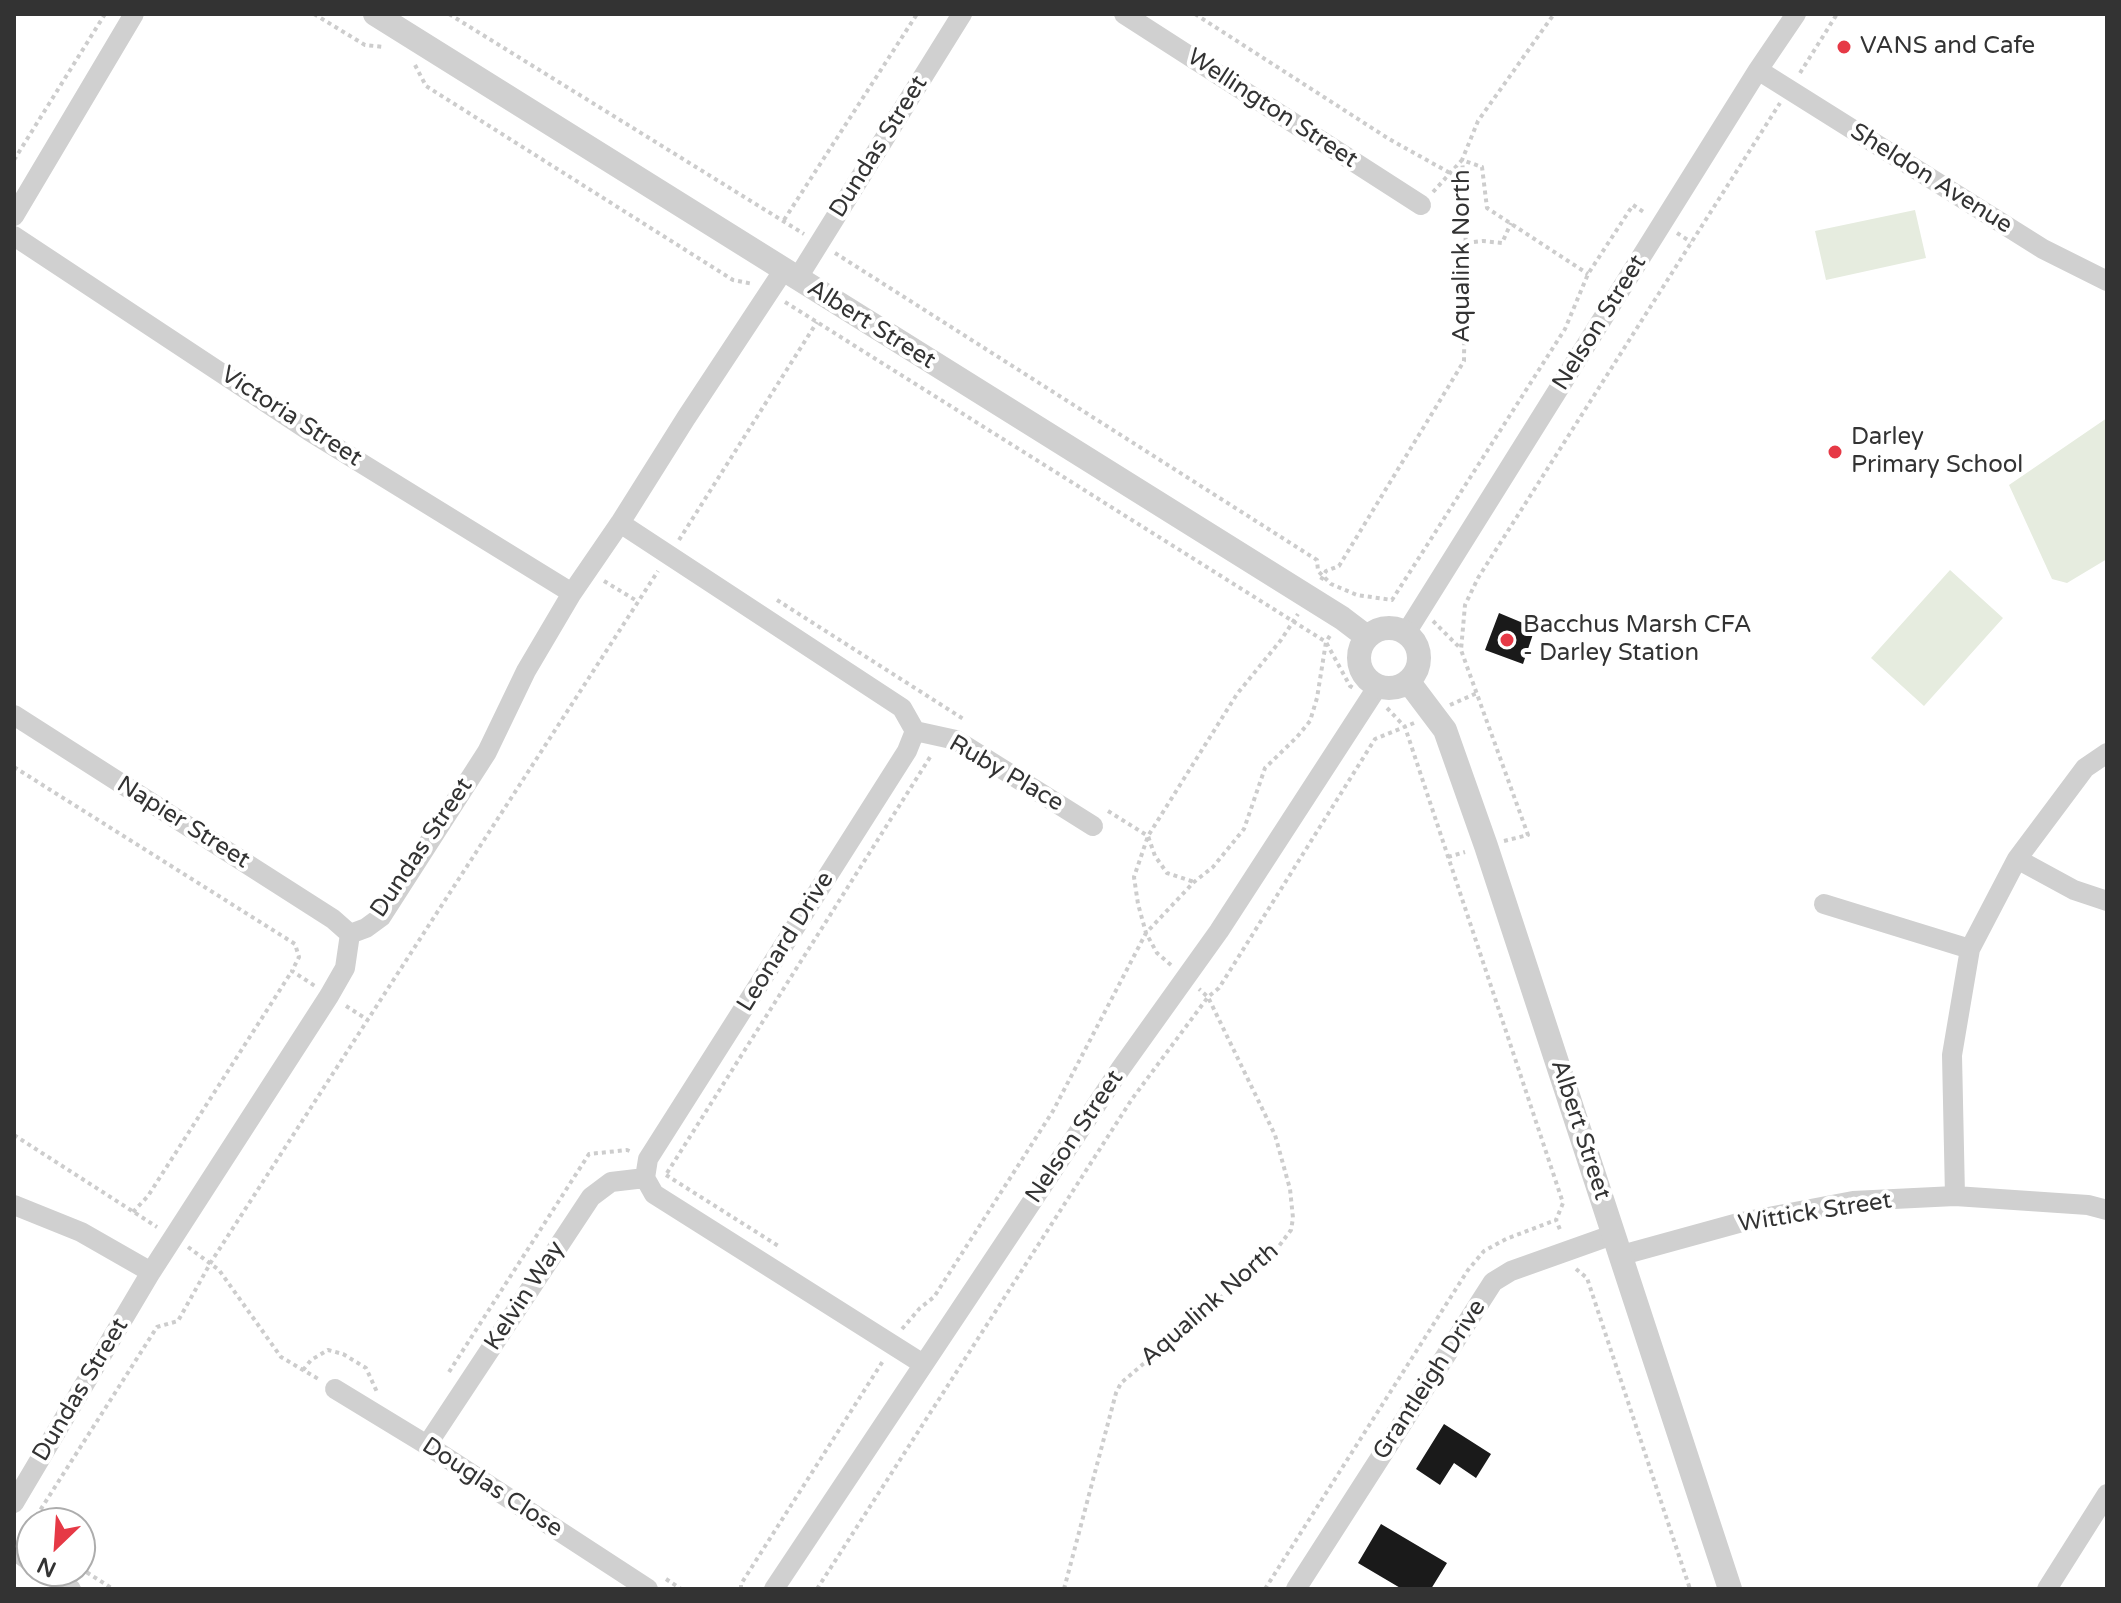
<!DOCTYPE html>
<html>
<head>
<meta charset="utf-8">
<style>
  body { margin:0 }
  #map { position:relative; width:2121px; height:1603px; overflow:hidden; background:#fff; font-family:"Varela Round",sans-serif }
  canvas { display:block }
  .frame { position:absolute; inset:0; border:16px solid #333; pointer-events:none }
  .north { position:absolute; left:16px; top:1507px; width:80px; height:80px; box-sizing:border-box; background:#fff; border:2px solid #adadad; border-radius:50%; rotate:205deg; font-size:22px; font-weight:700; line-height:32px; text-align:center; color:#333 }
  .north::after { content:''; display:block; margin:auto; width:28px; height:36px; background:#e63946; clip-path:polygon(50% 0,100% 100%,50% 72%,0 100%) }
</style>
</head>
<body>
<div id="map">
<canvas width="2121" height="1603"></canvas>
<div class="frame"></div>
<div class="north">N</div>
</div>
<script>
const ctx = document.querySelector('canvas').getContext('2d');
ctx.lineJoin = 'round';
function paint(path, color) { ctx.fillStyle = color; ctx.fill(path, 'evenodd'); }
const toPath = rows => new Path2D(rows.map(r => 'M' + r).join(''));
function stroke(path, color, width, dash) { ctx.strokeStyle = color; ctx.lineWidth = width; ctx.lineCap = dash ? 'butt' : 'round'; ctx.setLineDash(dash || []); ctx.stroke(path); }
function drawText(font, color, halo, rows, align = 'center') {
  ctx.font = font + ' "Varela Round",sans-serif'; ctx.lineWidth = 8; ctx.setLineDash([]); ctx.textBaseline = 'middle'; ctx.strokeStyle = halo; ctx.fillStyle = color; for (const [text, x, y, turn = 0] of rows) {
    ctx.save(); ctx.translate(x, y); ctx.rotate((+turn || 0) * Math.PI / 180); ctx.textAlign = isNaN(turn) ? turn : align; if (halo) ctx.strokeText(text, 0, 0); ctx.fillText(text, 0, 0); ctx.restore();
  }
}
const green = toPath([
  [1915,210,1926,258,1826,280,1815,231],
  [2107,418,2107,559,2067,583,2052,579,2009,485],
  [1950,570,2003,618,1924,706,1871,658]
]);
const building = toPath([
  [1499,613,1535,628,1523,664,1485,650],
  [1444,1424,1491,1454,1476,1478,1454,1463,1440,1485,1416,1469],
  [1381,1524,1447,1563,1431,1589,1402,1589,1358,1563]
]);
const path = toPath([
  [314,14,365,45,384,47],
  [449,14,804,234],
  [1195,14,1389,139,1450,173],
  [415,65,426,86,733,280,753,284],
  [1800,73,1837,14],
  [14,160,105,14],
  [1433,192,1462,160,1482,167,1487,208,1588,274],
  [784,220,917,14],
  [1677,233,1691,242],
  [1466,243,1483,241,1502,243,1511,223],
  [835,253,1317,560,1318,571,1331,584,1357,595,1392,600,1565,329,1588,274,1633,205,1645,213],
  [785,302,1326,642,1350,686,1355,689],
  [679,540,817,322],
  [1321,580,1326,571,1339,566,1464,361,1466,207,1462,160,1478,121,1554,14],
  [604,581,637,601],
  [777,600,965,720],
  [1433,621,1461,649],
  [1450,705,1477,693],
  [1387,708,1405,727,1563,1203,1556,1220,1561,1232],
  [14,767,295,944,299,957,292,971,315,986],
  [1108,811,1148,836,1155,856,1167,873,1194,882],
  [1504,841,1528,835,1461,650,1465,605,1478,578,1780,103],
  [1448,857,1465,852],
  [1171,965,1157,953,1146,933,1138,904,1134,877,1148,836,1237,694,1281,640,1298,614],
  [346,1006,368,1020],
  [14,1135,157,1227],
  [667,1173,932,754],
  [666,1175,780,1247],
  [133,1212,148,1196,292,971],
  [188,1247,219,1270,281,1357,320,1380],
  [1576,1269,1587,1278,1690,1589],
  [902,1329,920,1308,934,1297,1053,1111,1146,933,1194,882,1213,867,1244,829,1265,768,1297,737,1310,721,1317,698,1326,642,1331,634],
  [303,1370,311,1360,328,1350,343,1354,366,1368,377,1392],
  [449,1372,589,1154,627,1150,632,1152],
  [32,1523,157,1327,178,1321,211,1262,658,571],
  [32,1523,32,1534],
  [80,1568,113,1589],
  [666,1579,681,1589],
  [741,1589,741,1584,883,1361],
  [817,1589,1132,1099,1208,997,1219,988,1375,739,1414,723],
  [1064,1589,1116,1393,1121,1383,1276,1250,1291,1230,1293,1218,1290,1189,1275,1135,1208,997,1199,989],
  [1265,1589,1468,1270,1484,1251,1506,1239,1556,1220]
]);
const minor = toPath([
  [1124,14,1421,205],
  [1758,70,2043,249,2107,281],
  [14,216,134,14],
  [14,236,309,431,572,593],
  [797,279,962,14],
  [620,523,902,708,915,731,907,751,648,1159,645,1178,654,1194,923,1364],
  [1406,633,1758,70,1796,14],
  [14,715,333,919,350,934],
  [915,731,956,740,1093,826],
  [2017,859,2074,890,2107,901],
  [1824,904,1970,949],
  [1955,1196,1952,1055,1970,949,2017,859,2085,768,2107,753],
  [14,1205,81,1232,151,1272],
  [1622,1255,1742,1222,1853,1201,1955,1196,2088,1205,2107,1210],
  [335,1389,427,1445,648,1589],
  [427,1445,591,1197,611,1182,645,1178],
  [14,1503,151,1272,329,996,345,968,350,934,366,928,381,917,487,752,526,671,572,593,620,523,686,418,783,271],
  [14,1550,32,1563],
  [44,1571,71,1589],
  [774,1589,1121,1068,1219,931,1378,686],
  [1296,1589,1493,1282,1511,1271,1615,1234],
  [2047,1589,2107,1494]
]);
const tertiary = toPath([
  [375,14,1342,618,1367,637],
  '1359 658a30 30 0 1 1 60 0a30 30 0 1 1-60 0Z',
  [1408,681,1445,730,1486,846,1730,1589]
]);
const markers = [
  [1844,47,8,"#e63946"],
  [1835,452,8,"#e63946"],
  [1507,640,8,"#e63946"]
];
const poiNames = [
  ["VANS and Cafe",1860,47],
  ["Darley",1851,438],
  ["Primary School",1851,466],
  ["Bacchus Marsh CFA",1523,626],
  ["- Darley Station",1523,654]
];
const streetNames = [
  ["Wellington Street",1272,109,33],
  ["Dundas Street",879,147,-58],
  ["Sheldon Avenue",1931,179,32],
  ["Aqualink North",1463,256,-90],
  ["Nelson Street",1600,323,-58],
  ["Albert Street",871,325,32],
  ["Victoria Street",291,417,33],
  ["Ruby Place",1006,774,30],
  ["Napier Street",183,823,32],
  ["Dundas Street",422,848,-56],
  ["Leonard Drive",786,942,-58],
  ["Albert Street",1580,1130,72],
  ["Nelson Street",1075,1137,-56],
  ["Wittick Street",1815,1213,-9],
  ["Kelvin Way",525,1296,-57],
  ["Aqualink North",1210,1305,-41],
  ["Grantleigh Drive",1430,1380,-57],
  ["Dundas Street",81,1390,-59],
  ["Douglas Close",492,1488,33]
];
paint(green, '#e6ecdf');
paint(building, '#1a1a1a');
stroke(path, '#cdcdcd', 4, [4, 4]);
stroke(minor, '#d0d0d0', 20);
stroke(tertiary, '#d0d0d0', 24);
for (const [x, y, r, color] of markers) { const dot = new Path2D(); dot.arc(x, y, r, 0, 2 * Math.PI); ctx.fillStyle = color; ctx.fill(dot); stroke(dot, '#fff', 3); }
drawText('24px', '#333', '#fff', poiNames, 'left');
drawText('24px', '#333', '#fff', streetNames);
</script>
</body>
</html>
